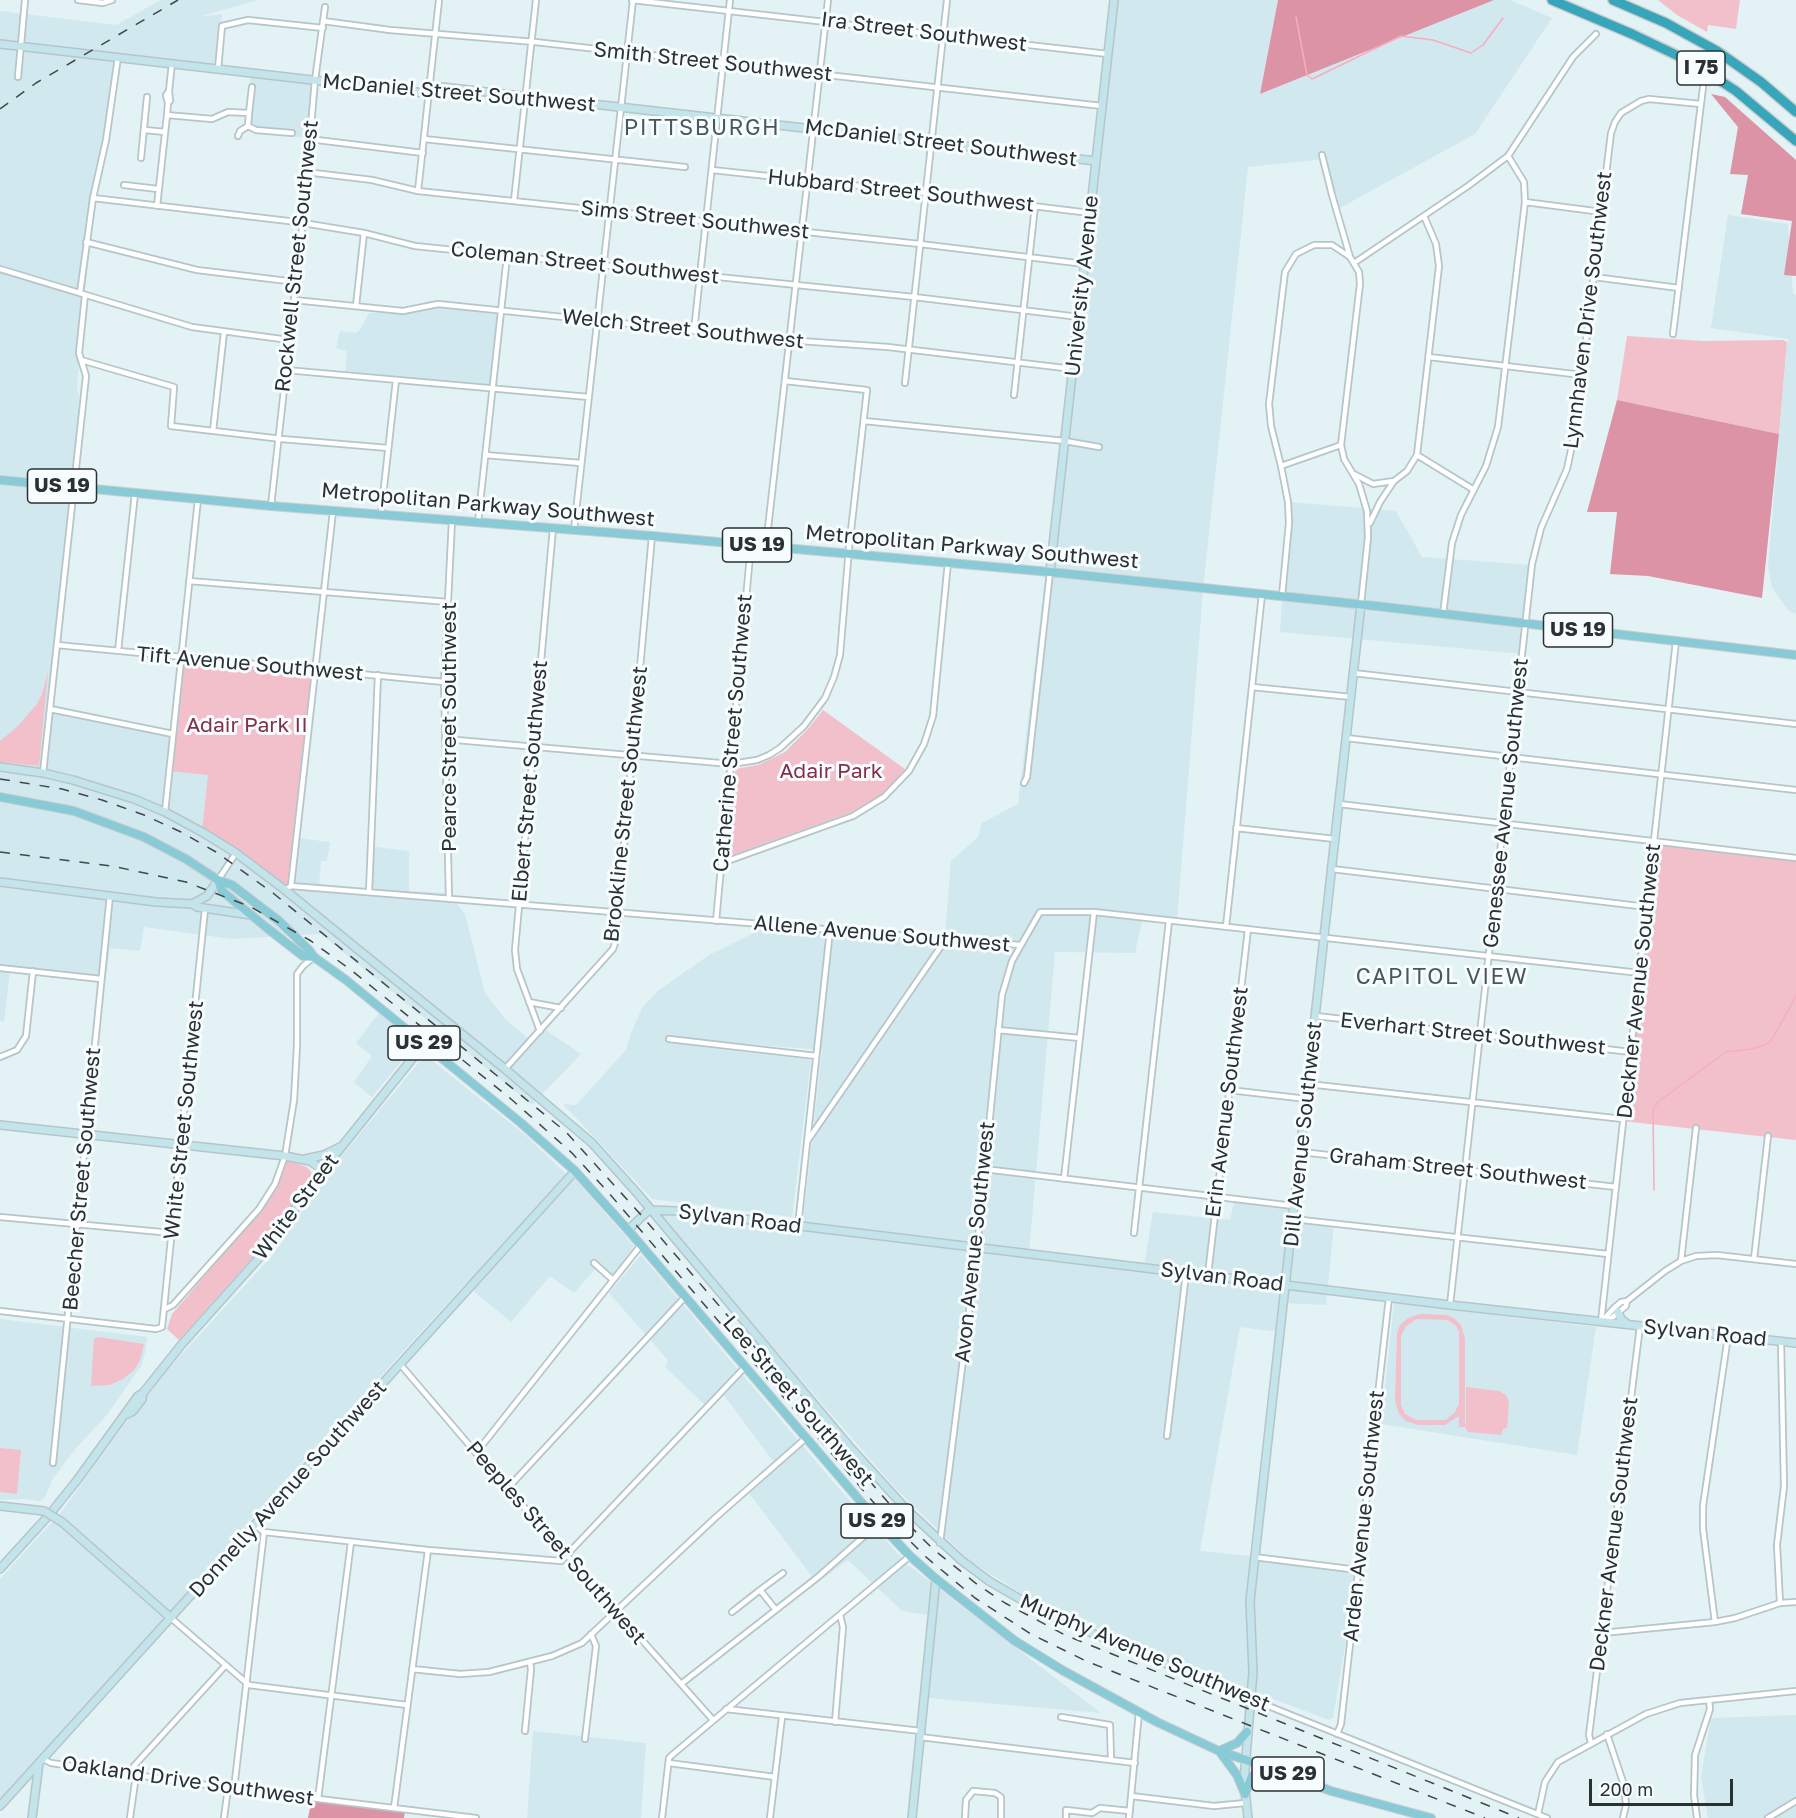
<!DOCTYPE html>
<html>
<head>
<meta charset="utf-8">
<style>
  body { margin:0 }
  #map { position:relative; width:1796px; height:1818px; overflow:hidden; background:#e3f2f5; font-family:"Golos Text",sans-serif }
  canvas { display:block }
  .scale { position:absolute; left:1589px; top:1779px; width:144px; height:27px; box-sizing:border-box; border:3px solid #2b3032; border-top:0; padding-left:8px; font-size:18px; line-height:21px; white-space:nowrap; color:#2b3032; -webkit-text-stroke:4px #f7fdfe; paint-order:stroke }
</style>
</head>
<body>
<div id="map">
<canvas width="1796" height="1818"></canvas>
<div class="scale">200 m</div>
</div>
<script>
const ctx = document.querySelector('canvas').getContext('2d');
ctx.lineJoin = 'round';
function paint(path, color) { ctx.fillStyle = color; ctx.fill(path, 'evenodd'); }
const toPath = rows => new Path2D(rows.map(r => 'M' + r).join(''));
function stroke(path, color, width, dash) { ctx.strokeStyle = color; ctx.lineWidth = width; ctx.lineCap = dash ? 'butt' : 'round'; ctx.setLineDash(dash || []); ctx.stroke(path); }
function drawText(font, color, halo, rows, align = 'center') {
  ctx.font = font + ' "Golos Text",sans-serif'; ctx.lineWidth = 6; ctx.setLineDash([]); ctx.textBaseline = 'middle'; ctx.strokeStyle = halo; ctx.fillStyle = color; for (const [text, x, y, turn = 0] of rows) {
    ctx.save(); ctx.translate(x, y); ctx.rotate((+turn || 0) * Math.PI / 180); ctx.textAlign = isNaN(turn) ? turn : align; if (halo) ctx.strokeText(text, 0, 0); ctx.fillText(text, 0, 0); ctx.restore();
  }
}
const built = toPath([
  [161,0,258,0,198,17,222,14,217,71,120,58,94,200,79,356,77,392,79,393,74,485,51,704,173,734,209,775,297,838,330,842,327,861,321,861,319,884,366,888,369,846,409,851,409,891,448,893,465,914,485,993,505,1019,528,1038,546,1030,581,1054,532,1105,321,934,232,939,144,927,140,951,110,948,105,983,10,971,4,1022,0,1021,0,11,116,25],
  [1114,0,1278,0,1260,94,1494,0,1510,0,1552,18,1475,134,1338,209,1325,159,1248,167,1203,590,1177,921,1142,920,1135,953,1055,952,1029,1254,1144,1266,1153,1212,1230,1220,1234,1202,1296,1207,1295,1221,1334,1225,1326,1305,1284,1303,1280,1332,1240,1327,1200,1551,1358,1567,1333,1718,1329,1720,1153,1653,1030,1599,970,1561,897,1490,659,1216,661,1214,802,1231,822,1050,702,1040,702,1047,811,1060,792,1217,652,1199,563,1104,576,1105,626,1050,631,1033,642,1008,658,991,709,955,762,929,807,933,808,924,945,934,951,861,978,837,982,823,1018,804],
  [251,74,316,81,310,138,244,131],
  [1728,215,1788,224,1793,293,1796,295,1796,614,1789,611,1772,588,1768,566,1787,344,1789,339,1711,328],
  [438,307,497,313,489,387,345,371,347,351,336,348,340,331,356,333,361,328,369,313,403,313],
  [1288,502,1396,511,1422,557,1532,565,1523,654,1280,632],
  [379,1013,414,1041,414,1046,372,1097,354,1082,372,1056,356,1043],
  [425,1055,524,1134,565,1173,577,1181,634,1246,610,1281,596,1268,574,1293,550,1276,511,1322,465,1284,269,1498,172,1611,0,1800,0,1579,62,1511,128,1419,167,1370,272,1256,330,1170],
  [641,1255,835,1484,908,1565,1101,1713,929,1698,936,1616,902,1611,848,1560,817,1583,749,1493,778,1468,723,1394,709,1409,665,1367,668,1360,609,1293],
  [1394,1303,1596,1327,1577,1455,1381,1424],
  [0,1319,147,1337,145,1353,141,1366,106,1416,76,1448,52,1480,44,1499,39,1501,26,1499,0,1500],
  [1796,1715,1796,1818,1708,1818,1701,1777,1711,1718],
  [533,1731,646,1743,641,1818,527,1818]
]);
const green = toPath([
  [1658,0,1740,0,1736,29,1708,25,1707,32,1677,15],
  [1627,336,1702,341,1783,340,1787,342,1779,434,1617,400],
  [182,657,316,670,291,886,285,890,202,832,208,775,169,771],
  [48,672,39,766,0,762,0,741,17,727,37,704,42,694],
  [823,710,905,769,894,783,881,795,852,812,727,857,735,769,758,765,785,752,808,729],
  [1656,840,1796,856,1796,1140,1622,1121],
  [287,1160,307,1167,312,1173,311,1179,255,1255,179,1340,167,1329,172,1314,268,1202,276,1187],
  [1420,1314,1446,1315,1454,1318,1461,1325,1465,1339,1465,1426,1466,1424,1466,1387,1499,1391,1507,1396,1509,1404,1507,1428,1503,1429,1501,1435,1468,1432,1465,1427,1459,1427,1459,1416,1445,1425,1418,1425,1406,1421,1399,1414,1395,1400,1397,1333,1400,1325,1408,1318],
  [1417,1319,1448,1320,1456,1326,1459,1332,1459,1404,1455,1412,1446,1420,1416,1420,1405,1414,1401,1405,1401,1336,1406,1326],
  [98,1337,144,1344,140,1360,134,1370,123,1379,110,1385,91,1386,94,1339],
  [0,1448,21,1450,17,1494,0,1492]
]);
const forest = toPath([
  [1278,0,1494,0,1260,94],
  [1711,94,1725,97,1796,160,1796,276,1784,275,1792,221,1741,214,1748,175,1730,174,1738,127],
  [1617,400,1779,434,1762,598,1648,576,1610,574,1617,512,1587,512],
  [312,1798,405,1811,404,1818,308,1818]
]);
const stream = toPath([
  [1296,17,1307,75,1312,79,1401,36,1433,40,1471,53,1483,45,1503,18],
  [1654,1190,1653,1109,1659,1101,1726,1052,1751,1049,1765,1045,1771,1041,1796,996]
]);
const street = toPath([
  [78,0,103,3,112,0],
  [632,0,1108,54],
  [323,21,390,30,535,42,1102,106],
  [218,69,222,26,248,20,323,28],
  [18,77,25,0],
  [168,103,170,101,169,91,172,63],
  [249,113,252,87],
  [167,115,168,103,166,95,169,91],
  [248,126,256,130,292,133],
  [145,130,165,132],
  [309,139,423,153],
  [424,139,685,167],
  [1322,155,1332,195,1350,257,1359,272,1360,284,1341,445,1344,459,1359,484,1367,511,1368,537,1361,604],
  [141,158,147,97],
  [712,170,926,193,1090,213],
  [306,172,372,180,418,191,920,244,1085,264],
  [124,185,158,189],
  [418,191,439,0],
  [93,198,297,222,364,233,415,246,914,297,1079,317],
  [514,201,536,0],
  [1525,202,1602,212],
  [157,206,167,115,212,119,228,112,249,113,248,126,240,131,238,136],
  [86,242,197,270,296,282],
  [1354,263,1468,186,1508,156,1573,57,1596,34],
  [0,269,192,327,289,340],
  [1594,277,1679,288],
  [80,293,93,198,106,140,118,57],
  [294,300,403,311,438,304,785,340,888,347,1073,369],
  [356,306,364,233],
  [694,331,730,0],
  [1673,334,1703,87],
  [1429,357,1582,375],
  [81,360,174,387,171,426,282,439,388,448],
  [286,370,589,397],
  [905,383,947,0],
  [1014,395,1035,206],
  [864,421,1065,441,1099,447],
  [213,431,224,332],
  [485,455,581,463],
  [1417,455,1474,490],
  [1281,466,1341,445],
  [1354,474,1373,484,1394,481],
  [271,506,303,219,315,80,325,7],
  [381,514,396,380],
  [478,522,507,256],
  [1370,523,1380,502,1394,481,1407,471,1417,455,1439,266,1436,244,1424,216],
  [574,530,633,0],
  [766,546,828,0],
  [189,581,448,602],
  [1282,596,1289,523,1288,502,1281,466,1271,426,1269,404,1285,272,1296,254,1314,245,1332,245,1350,257],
  [1443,614,1452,543,1461,515,1486,466,1498,427,1525,202,1524,182,1508,156],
  [57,645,444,682],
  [118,651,135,493],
  [1353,673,1796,724],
  [1252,687,1351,697],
  [50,709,173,734],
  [1346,738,1796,790],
  [445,739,731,764,757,760,769,755,780,748,804,726,825,698,834,677,840,655,849,548,867,390,785,381],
  [43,773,86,376,79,353,85,295],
  [1024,783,1027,777,1050,572],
  [1339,804,1796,858],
  [165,812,198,499],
  [1236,828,1335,839],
  [722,863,853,816,884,797,909,771,924,744,933,716,948,562],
  [1332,869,1647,907],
  [218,880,236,853],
  [291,886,333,511],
  [285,890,291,886,1021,945],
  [369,892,378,675],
  [449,899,444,682,452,520],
  [716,921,751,545],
  [1226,927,1262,594],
  [0,968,101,979],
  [529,1002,561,1008],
  [1316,1016,1631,1052],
  [998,1030,1080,1038],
  [540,1031,517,969,515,950,553,528],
  [669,1039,816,1056],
  [0,1057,17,1050,26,1036,33,971],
  [505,1069,613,949,615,943,652,536],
  [1308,1084,1623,1119],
  [1229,1090,1307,1099],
  [808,1140,946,939],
  [1301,1152,1616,1187],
  [984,1169,1294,1206],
  [1064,1179,1094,912],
  [0,1217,172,1233],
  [1293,1219,1608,1254],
  [798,1226,830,930],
  [1134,1233,1169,921],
  [1754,1259,1768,1136],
  [1681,1261,1696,1128],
  [594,1263,613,1280],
  [1208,1275,1248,929],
  [1450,1305,1532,564,1541,528,1567,469,1575,431,1611,133,1615,122,1621,113,1641,101,1649,99,1701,104],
  [165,1309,173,1305,259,1209,275,1184,285,1156,294,1100,297,1045,297,974,303,966,314,957],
  [0,1311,156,1329,162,1327,205,909],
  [1602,1321,1615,1307,1621,1302,1627,1301],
  [1603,1321,1613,1317,1626,1306,1627,1301,1665,1271,1681,1261,1696,1256,1717,1255,1796,1264],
  [1601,1322,1676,641],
  [400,1364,476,1453,713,1720],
  [1167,1436,1186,1273],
  [476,1453,641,1245],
  [53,1463,110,895],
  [507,1489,685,1297],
  [254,1525,264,1532,428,1550,561,1561,745,1367],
  [940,1543,977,1248,1002,995,1012,961,1040,912,1094,912,1640,973],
  [1254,1557,1358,1570],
  [1780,1603,1777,1545,1784,1486,1781,1342],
  [776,1610,760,1590,783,1573],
  [732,1612,760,1590],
  [171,1618,249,1685,407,1705],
  [1715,1622,1703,1529,1703,1506,1728,1336],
  [1602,1633,1715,1622,1735,1618,1780,1603,1796,1602],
  [412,1669,460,1674,489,1672,552,1656,582,1643,715,1518,806,1438],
  [681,1684,818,1577,879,1523],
  [1251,1699,1547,1818],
  [726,1709,921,1731],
  [1061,1717,1110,1725,1111,1760],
  [835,1722,843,1627,840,1615],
  [525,1731,531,1669,530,1662],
  [1337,1734,1341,1724,1389,1297],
  [1607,1734,1624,1785,1626,1805,1623,1818],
  [920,1737,1135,1763],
  [585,1739,596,1646,591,1634],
  [1591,1743,1589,1735,1640,1326],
  [43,1759,51,1763,228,1788,476,1818],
  [669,1763,775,1777],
  [130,1774,134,1766,225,1666],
  [234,1789,264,1532],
  [1131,1796,1214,1806,1245,1803],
  [318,1799,351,1542],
  [394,1808,428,1550],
  [1538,1814,1545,1782,1558,1762,1646,1714,1680,1703,1796,1691],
  [130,1818,136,1775],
  [224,1818,228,1788],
  [662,1818,669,1758,672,1755,910,1556],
  [770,1818,782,1717],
  [965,1818,966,1800,973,1791,995,1793,1001,1797,1001,1818],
  [1066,1818,1066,1810,1092,1813,1100,1808,1130,1811],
  [1129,1818,1139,1712],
  [1697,1818,1694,1795,1695,1755,1710,1709,1709,1700],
  [1768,1818,1796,1801]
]);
const secondary = toPath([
  [0,44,425,93,442,87,1096,161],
  [1050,572,1114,0],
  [0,767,43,773,73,780,134,799,165,812,202,832,236,853,285,890,505,1069,592,1143,637,1193,849,1446,907,1510,961,1560,989,1581,1046,1614,1251,1699],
  [0,882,156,902,192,904,197,907,251,915],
  [192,904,207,896,218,880],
  [0,1125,285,1156,310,1161,323,1170],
  [305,1159,324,1155,340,1147],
  [649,1210,677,1211,1450,1305,1796,1343],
  [628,1230,649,1210],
  [1618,1312,1621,1319,1626,1323],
  [127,1414,133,1411,142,1399,143,1393],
  [0,1506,44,1511],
  [62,1522,171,1618],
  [0,1569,50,1514,78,1479,138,1396,143,1393,182,1344,259,1258,323,1170,424,1044],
  [0,1806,575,1171],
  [32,1818,39,1763],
  [912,1818,936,1579],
  [1248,1818,1244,1781,1253,1672,1250,1601,1361,604]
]);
const primary = toPath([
  [0,480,271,506,652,536,1050,572,1376,606,1796,655],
  [0,797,74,811,144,837,186,859,218,880,232,885,279,921,309,950,314,957,346,980,521,1123,575,1171,628,1230,879,1523,910,1556,936,1579,1015,1641,1062,1670,1157,1722,1219,1751,1279,1771,1331,1791,1431,1818],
  [218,880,222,891,267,928,303,956,314,957],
  [1219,1751,1237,1743,1247,1732],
  [1220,1752,1237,1775,1245,1794],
  [1245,1794,1252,1776,1261,1771,1272,1770]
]);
const highway = toPath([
  [1552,0,1632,34,1691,62,1736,91,1796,141],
  [1613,0,1666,23,1717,51,1761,82,1796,112]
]);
const rail = toPath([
  [0,109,36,83,178,0],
  [0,779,62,789,102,800,144,815,181,832,216,852,273,893,566,1132,642,1216,898,1514,933,1549,978,1585,1005,1603,1065,1635,1519,1818],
  [0,852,112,866,186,882,251,907,311,941,351,970,511,1099,572,1153,608,1192,886,1517,926,1557,975,1598,1031,1634,1086,1661,1485,1818]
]);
const secondaryBridge = toPath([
  [44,1511,62,1522]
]);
const shields = [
  [1701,68,48],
  [62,486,69],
  [757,545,69],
  [1578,630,69],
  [424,1043,72],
  [877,1521,72],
  [1288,1774,72]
];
const shieldNames = [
  ["I 75",1701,68],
  ["US 19",62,486],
  ["US 19",757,545],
  ["US 19",1578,630],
  ["US 29",424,1043],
  ["US 29",877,1521],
  ["US 29",1288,1774]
];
const streetNames = [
  ["Ira Street Southwest",924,32,7],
  ["Smith Street Southwest",713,62,6],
  ["McDaniel Street Southwest",459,93,5],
  ["McDaniel Street Southwest",941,143,7],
  ["Hubbard Street Southwest",901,191,6],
  ["Sims Street Southwest",695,220,6],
  ["Rockwell Street Southwest",297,256,-84],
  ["Coleman Street Southwest",585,263,6],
  ["University Avenue",1082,286,-84],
  ["Lynnhaven Drive Southwest",1588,310,-83],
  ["Welch Street Southwest",683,329,6],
  ["Metropolitan Parkway Southwest",488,505,5],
  ["Metropolitan Parkway Southwest",972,547,5],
  ["Tift Avenue Southwest",250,664,5],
  ["Pearce Street Southwest",449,727,-90],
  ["Catherine Street Southwest",733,733,-85],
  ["Elbert Street Southwest",530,781,-85],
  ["Genessee Avenue Southwest",1506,803,-84],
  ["Brookline Street Southwest",626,804,-84],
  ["Allene Avenue Southwest",882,934,5],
  ["Deckner Avenue Southwest",1639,981,-84],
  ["Everhart Street Southwest",1473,1034,6],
  ["Erin Avenue Southwest",1227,1102,-83],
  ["White Street Southwest",184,1120,-84],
  ["Dill Avenue Southwest",1303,1134,-84],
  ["Graham Street Southwest",1458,1169,6],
  ["Beecher Street Southwest",82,1179,-85],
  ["White Street",296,1207,-53],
  ["Sylvan Road",740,1219,7],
  ["Avon Avenue Southwest",975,1242,-84],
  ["Sylvan Road",1222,1277,7],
  ["Sylvan Road",1705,1333,6],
  ["Lee Street Southwest",798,1401,49],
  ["Donnelly Avenue Southwest",288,1489,-48],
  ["Arden Avenue Southwest",1364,1516,-84],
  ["Deckner Avenue Southwest",1614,1534,-83],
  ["Peeples Street Southwest",556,1543,49],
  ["Murphy Avenue Southwest",1145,1653,23],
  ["Oakland Drive Southwest",188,1781,8]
];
const parkNames = [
  ["Adair Park II",247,725],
  ["Adair Park",831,771]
];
const neighbourhoodNames = [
  ["PITTSBURGH",702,128],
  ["CAPITOL VIEW",1442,977]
];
paint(built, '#d1e8ee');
paint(green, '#f1c0cb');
paint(forest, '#dc93a5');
stroke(stream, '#f8adbe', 1.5);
stroke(street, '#b6c5c8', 8);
stroke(secondary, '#b6c5c8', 10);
stroke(primary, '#cccdce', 10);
stroke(highway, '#cccdce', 12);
stroke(street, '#fff', 4.5);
stroke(secondary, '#c3e4ea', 7);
stroke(primary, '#88cad6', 8);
stroke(highway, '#38a6ba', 9);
stroke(rail, '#414749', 1.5, [10, 10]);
stroke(secondaryBridge, '#b6c5c8', 10, []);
stroke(secondaryBridge, '#c3e4ea', 7);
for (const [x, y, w] of shields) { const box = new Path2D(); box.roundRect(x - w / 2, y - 17, w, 34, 4.5); ctx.fillStyle = '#f7fdfe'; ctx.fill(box); stroke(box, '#2b3032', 1.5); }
drawText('bold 20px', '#2b3032', null, shieldNames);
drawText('21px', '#2b3032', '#f7fdfe', streetNames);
drawText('21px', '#85304b', '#f7fdfe', parkNames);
ctx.letterSpacing = '1.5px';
drawText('22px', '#4a575a', '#f7fdfe', neighbourhoodNames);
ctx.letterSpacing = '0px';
</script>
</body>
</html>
